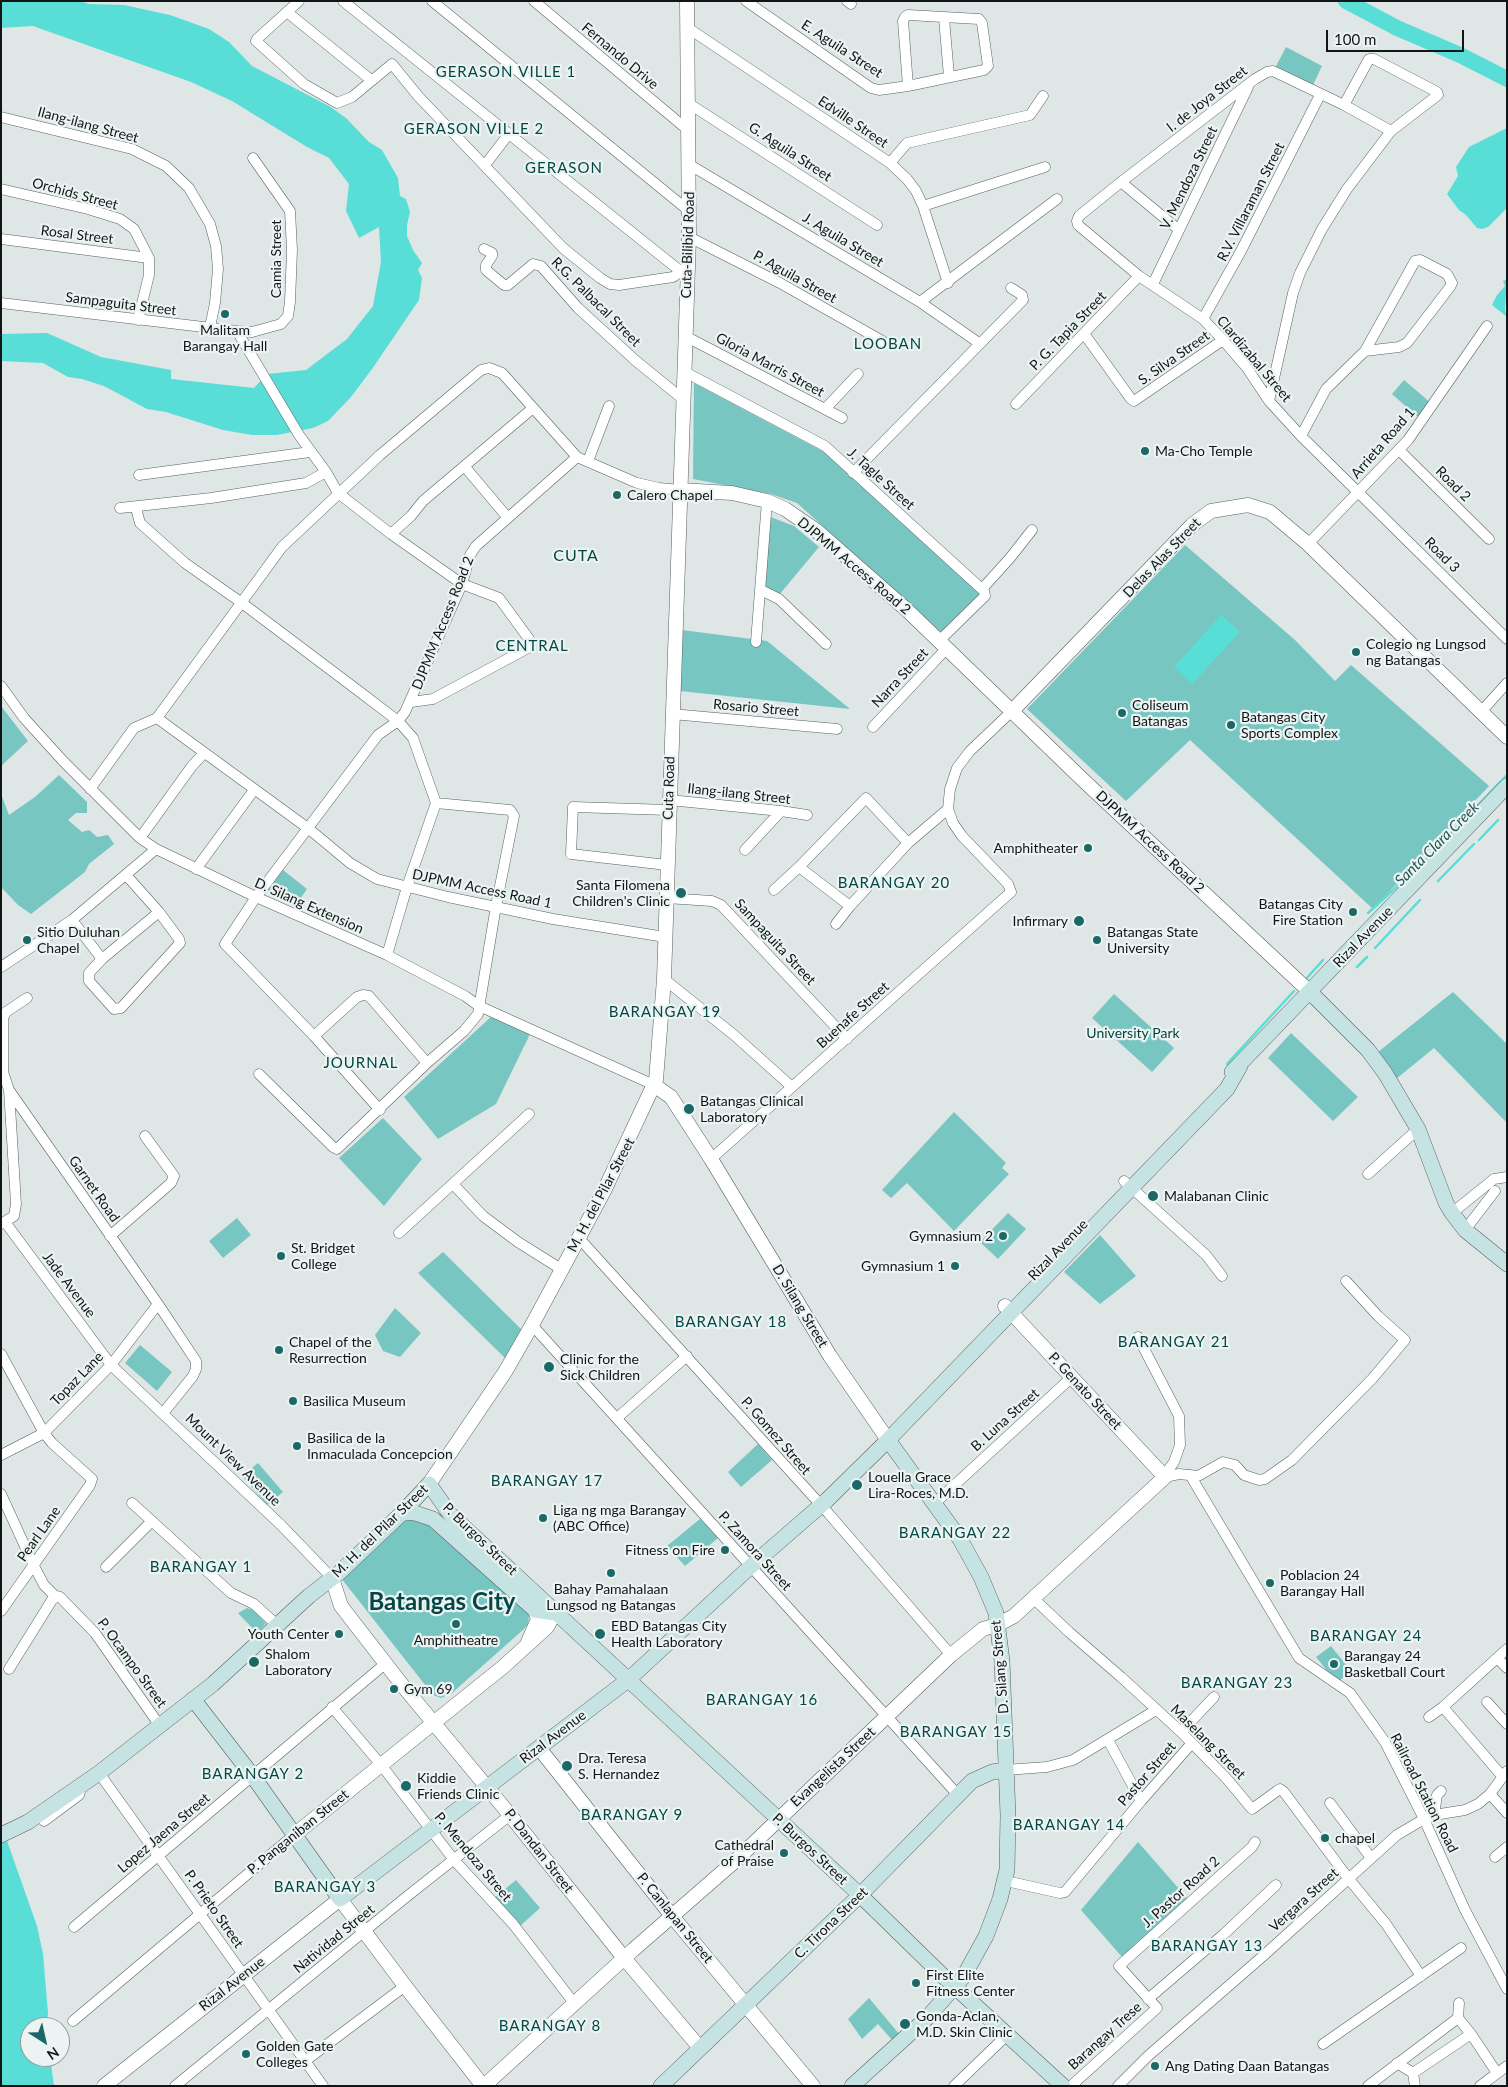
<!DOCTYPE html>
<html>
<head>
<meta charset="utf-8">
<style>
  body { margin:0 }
  #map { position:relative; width:1508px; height:2087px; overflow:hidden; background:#dee6e6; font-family:Lato,sans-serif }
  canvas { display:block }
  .frame { position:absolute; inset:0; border:2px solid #121515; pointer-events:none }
  .north { position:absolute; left:20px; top:2017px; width:50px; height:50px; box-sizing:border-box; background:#ebf4f3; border:1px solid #949b9a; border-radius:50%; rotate:145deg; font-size:14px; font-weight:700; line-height:20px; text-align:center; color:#121515 }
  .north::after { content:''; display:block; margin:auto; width:18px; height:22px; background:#1c6866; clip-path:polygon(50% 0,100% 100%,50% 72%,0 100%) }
  .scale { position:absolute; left:1326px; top:30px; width:138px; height:22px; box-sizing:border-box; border:2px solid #121515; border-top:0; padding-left:6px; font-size:15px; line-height:18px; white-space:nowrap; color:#121515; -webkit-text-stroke:4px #ebf4f3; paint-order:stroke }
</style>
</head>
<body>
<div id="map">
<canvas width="1508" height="2087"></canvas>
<div class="frame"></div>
<div class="north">N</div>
<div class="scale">100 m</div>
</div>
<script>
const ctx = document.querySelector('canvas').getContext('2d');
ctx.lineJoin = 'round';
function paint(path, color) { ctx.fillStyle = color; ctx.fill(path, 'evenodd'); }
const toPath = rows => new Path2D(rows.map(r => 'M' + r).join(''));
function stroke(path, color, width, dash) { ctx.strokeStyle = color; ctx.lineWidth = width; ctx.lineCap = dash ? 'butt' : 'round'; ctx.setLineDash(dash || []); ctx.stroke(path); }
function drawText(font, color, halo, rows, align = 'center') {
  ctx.font = font + ' Lato,sans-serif'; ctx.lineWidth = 4.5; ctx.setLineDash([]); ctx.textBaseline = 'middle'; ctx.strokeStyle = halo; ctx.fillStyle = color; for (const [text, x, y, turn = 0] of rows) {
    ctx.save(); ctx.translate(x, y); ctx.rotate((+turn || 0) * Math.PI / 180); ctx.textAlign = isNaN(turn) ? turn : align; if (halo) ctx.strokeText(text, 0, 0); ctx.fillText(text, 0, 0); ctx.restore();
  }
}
const green = toPath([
  [1286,47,1322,66,1312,87,1275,68],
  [1404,380,1432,404,1419,418,1392,394],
  [694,383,826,453,982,594,941,632,797,503,771,494,693,479],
  [768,516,794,526,819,547,779,595,763,588],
  [1185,545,1295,640,1335,681,1351,665,1489,786,1373,909,1190,740,1126,801,1027,709],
  [682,630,767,641,850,709,680,691],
  [1,706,28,741,1,766],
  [59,775,87,802,87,813,76,813,68,820,82,832,89,830,97,837,108,835,114,844,89,864,85,872,31,914,18,905,1,887,1,794,9,815,35,797],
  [283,870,307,889,296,905,266,891],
  [1453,992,1507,1044,1507,1123,1434,1048,1396,1079,1378,1052],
  [1114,994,1174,1048,1152,1072,1092,1018],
  [493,1015,530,1034,496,1104,438,1139,404,1097],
  [1291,1033,1358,1097,1333,1121,1268,1058],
  [954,1112,1006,1163,1002,1168,1009,1174,954,1231,907,1183,891,1198,882,1190],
  [383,1118,422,1159,384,1206,339,1158],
  [1008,1213,1026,1229,998,1259,980,1242],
  [237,1218,251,1235,223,1258,209,1241],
  [1100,1235,1136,1276,1100,1304,1064,1272],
  [443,1252,522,1330,505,1358,418,1273],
  [395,1308,421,1333,400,1357,383,1351,375,1335],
  [140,1345,172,1372,157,1391,125,1363],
  [758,1444,772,1460,741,1487,728,1472],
  [258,1463,283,1492,267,1505,242,1476],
  [420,1518,528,1613,529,1616,528,1624,524,1629,452,1693,441,1698,433,1695,341,1578,404,1519],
  [700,1519,718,1538,685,1566,667,1546],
  [247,1608,253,1610,266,1623,257,1633,238,1613],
  [1331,1646,1351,1671,1337,1683,1316,1657],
  [1138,1842,1187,1898,1122,1957,1081,1910],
  [516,1880,540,1908,519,1927,494,1898],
  [869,1998,900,2035,893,2041,878,2024,862,2039,848,2019]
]);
const water = toPath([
  [1,1,80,1,89,4,124,5,170,15,209,29,229,42,252,66,329,106,346,118,369,142,382,150,398,178,400,196,406,199,410,212,407,225,407,236,413,250,422,263,418,270,422,278,419,300,372,369,351,397,328,421,313,428,277,435,252,435,223,430,166,412,147,409,104,386,82,379,68,377,43,363,1,361,1,334,47,333,101,357,171,370,171,379,254,388,267,374,306,370,347,339,373,306,381,262,379,227,359,238,346,211,349,184,329,158,307,147,232,101,191,82,33,26,1,28],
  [1507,128,1507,208,1488,227,1482,229,1477,228,1466,215,1459,210,1447,194,1458,176,1456,167,1469,147],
  [1507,279,1505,309,1506,316,1492,305,1497,295,1505,286,1503,281],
  [1221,615,1240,632,1192,684,1174,667],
  [1,1824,37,1926,43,1954,48,2013,47,2027,30,2027,30,2057,50,2057,54,2086,1,2086]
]);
const stream = toPath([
  [1479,840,1498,820],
  [1438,881,1474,844],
  [1368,913,1415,870,1507,775],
  [1375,948,1420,900],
  [1357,967,1367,957],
  [1306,979,1323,960],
  [1227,1064,1294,991]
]);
const river = toPath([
  [1346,1,1397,28,1460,55,1507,79]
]);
const minor = toPath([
  [299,1,257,39,256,41,304,84,337,103,352,97,392,64,418,96,563,248,600,278,610,284,619,285,673,277,680,272],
  [343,1,684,274],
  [432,1,689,211],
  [534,1,689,131],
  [746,1,871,88,879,90,908,86,984,70,988,66,982,23,979,19,908,15,905,17,903,21,908,86],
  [847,1,851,4],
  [287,12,371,80],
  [944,18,949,76],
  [688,28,890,163,907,179,916,191,923,206,948,283],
  [688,103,877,225],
  [1,117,132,149,166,166,189,188,210,224,216,246,218,269,215,303,210,327],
  [1391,131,1344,105,1273,71,1267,72,1255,79,1121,182,1079,216,1077,221,1078,225,1139,276,1203,319,1223,340,1247,368,1269,401,1301,436,1507,639],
  [890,163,907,143,1030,115,1043,96],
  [485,165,508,135],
  [690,165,920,302,979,343],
  [1121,182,1179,230],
  [1,189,88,209,120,219,134,229,149,258,149,275,138,320],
  [923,206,1045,167],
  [689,237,780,283,886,343],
  [1,239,149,258],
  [484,249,492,253,492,256,486,265,486,270,504,285,508,285,533,264,541,266,578,308,636,361,684,400],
  [1153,284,1248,87],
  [920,302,1057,199],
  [1,303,237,331,252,332,281,324,288,316,290,302,292,250,290,211,253,158],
  [1203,319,1241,251,1320,95],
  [237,331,299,435,326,472,338,493,391,534,462,584,499,598,529,639,528,648,433,699,411,702],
  [1085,335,1131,399,1134,401,1223,340],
  [685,336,842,418],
  [685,372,825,446,984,591,985,596,939,641],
  [1269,401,1293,293,1300,273,1322,229,1347,189,1391,131,1438,95,1437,92,1374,59,1369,59,1344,105],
  [1016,404,1139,276],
  [825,409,858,374],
  [1301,436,1326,389,1365,351,1415,261,1420,260,1447,274,1452,283,1450,287,1407,343,1399,347,1365,351],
  [1399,450,1489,539],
  [588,461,609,406],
  [465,467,508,518],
  [853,473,1023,300,1022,295,1011,288],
  [139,475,310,452],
  [120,508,211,498,306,483,326,472],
  [136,508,140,523,185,563,242,603,360,692,398,721,413,738,436,803,407,887,387,955],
  [391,534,411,516,423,501,533,408],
  [1308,544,1408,440,1487,326],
  [982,589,1010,558,1032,530],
  [761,590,779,599,826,644],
  [756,642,767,501],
  [1,686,24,718,63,761,140,838,156,849,256,897,387,955,465,996,479,1006,654,1085],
  [1480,713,1507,683],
  [672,714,837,729],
  [873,727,947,648],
  [90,789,134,728,157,718],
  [669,800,781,811,807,815],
  [140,838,192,766,204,753],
  [908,843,866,798,799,867,850,906,908,843,948,809],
  [745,850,781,811],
  [667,865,571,854,573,807,669,810],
  [196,869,254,790],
  [126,875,159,912,179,939,180,943,121,1008,114,1009,89,981,89,973,102,959,159,912],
  [774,890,799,867],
  [666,898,712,901,721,905,847,1039],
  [72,920,102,959],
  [836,924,850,906],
  [665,937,553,919,448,897,377,879,350,863,309,829,157,718,282,547,380,455,481,370,489,368,502,373,577,457,637,483,659,488,680,490],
  [1,967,72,920,156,849],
  [664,979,734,1035,792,1087],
  [314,1036,357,997,363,995,369,996,427,1063],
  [259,1074,333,1147,337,1149,427,1063,464,1031,478,1014,496,906,514,816,510,810,436,803],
  [9,1090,158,1304,196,1361,196,1369,193,1376,164,1412],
  [380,1110,314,1036,225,944,256,897,378,735,398,721,405,712,462,584,470,555,476,546,577,457],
  [711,1159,1011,892,1008,884,962,836,953,823,948,809,950,789,957,768,970,751,1012,711],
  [1368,1174,1418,1129],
  [1124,1181,1206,1255,1222,1276],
  [453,1184,483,1216,518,1242,561,1269],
  [1452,1213,1494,1179,1507,1177],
  [5,1222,111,1365,281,1525,332,1578],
  [1,1224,14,1216,16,1204,9,1090,3,1072,3,1018,6,1012,27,998],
  [1465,1230,1495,1191],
  [399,1233,529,1114],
  [110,1236,171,1183,174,1176,145,1136],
  [578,1237,829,1514,951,1655],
  [532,1325,958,1795],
  [1138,1337,1179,1416,1180,1445,1174,1462,1164,1476],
  [1,1354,44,1433,52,1443,92,1479,90,1485,1,1611],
  [617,1418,687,1356],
  [1,1455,44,1433,111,1365,158,1304],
  [1190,1475,1299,1658,1350,1693,1385,1742,1424,1819,1465,1910,1507,1989],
  [1165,1477,1179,1474,1198,1476,1223,1462,1235,1465,1244,1475,1259,1480,1265,1479,1292,1460,1372,1379,1405,1340,1378,1316,1346,1281],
  [1,1494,34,1566,44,1585,53,1594],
  [132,1503,231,1593,254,1604,277,1625],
  [935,1503,1072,1377],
  [106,1567,152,1521],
  [1033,1598,1069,1632,1121,1677,1181,1732,1227,1779,1252,1809,1277,1791,1280,1789,1284,1792,1348,1878,1386,1924,1421,1976],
  [1497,1658,1507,1668],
  [9,1669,52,1600,57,1596,60,1597,95,1633,160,1726],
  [1487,1702,1507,1724],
  [332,1707,382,1766,454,1860,513,1924,574,2003],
  [1429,1717,1443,1707],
  [1181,1732,1214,1697],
  [1108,1740,1141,1801],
  [1005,1770,1047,1767,1073,1760,1156,1710],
  [99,1773,323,2086],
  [1502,1776,1443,1707,1507,1649],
  [1490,1794,1507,1813],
  [1330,1803,1371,1858],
  [1434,1815,1437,1795,1441,1791],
  [44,1821,79,1795,81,1788],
  [1495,1857,1507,1847],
  [1006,1881,1060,1893,1065,1892,1141,1801,1192,1743],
  [74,1927,386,1663],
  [1148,1999,1224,1934,1276,1885],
  [73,2021,294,1835],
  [1471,2034,1497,2073],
  [1323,2044,1461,1948],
  [305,2061,405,1986],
  [1397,2063,1413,2073,1415,2086],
  [1413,2073,1471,2034,1458,2018,1459,2003],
  [175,2086,405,1898,510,1815],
  [954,2086,1007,2035],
  [1071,2086,1157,2008,1119,1966,1252,1847,1255,1842],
  [1118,2086,1148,2056,1263,1956,1397,1835,1424,1819,1434,1815,1465,1810,1478,1804,1490,1794,1507,1771],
  [1368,2086,1458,2018],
  [1480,2086,1507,2066]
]);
const tertiary = toPath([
  [680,490,732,493,767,501,785,509,817,531,908,611,1083,780,1310,992],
  [1012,711,1192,525,1211,511,1248,505,1270,512,1308,544,1507,737],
  [654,1085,671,1097,711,1159,830,1356,888,1440],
  [429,1484,505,1372,532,1325,604,1191,656,1080,664,979,689,237,687,1],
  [332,1578,341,1606,403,1686,510,1815,624,1958,700,2048],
  [528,1642,538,1619,535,1610],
  [539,1748,672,1916,813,2086],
  [294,1835,503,1667,547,1627,555,1613],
  [104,2086,340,1899,405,1986,483,2086],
  [484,2086,633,1950,735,1861,951,1655,983,1629,997,1625,1014,1616,1165,1477,1005,1306]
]);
const secondary = toPath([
  [1310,992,1368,1050,1385,1073,1418,1129,1446,1203,1452,1213,1465,1230,1507,1264],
  [1232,1072,1507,786],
  [400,1515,405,1512,415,1513,433,1519,535,1610,555,1613],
  [193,1699,252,1775,340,1899,628,1680,750,1567,827,1500,888,1440,1227,1089,1240,1066],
  [1,1835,28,1822,99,1773,213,1684,309,1596,340,1572,400,1515,429,1484,450,1514,860,1895,942,1975,1063,2086],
  [661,2086,860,1895,972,1781,992,1772,1005,1770],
  [852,2086,927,2018,964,1976,986,1936,1000,1899,1007,1870,1008,1815,1002,1661,996,1613,981,1577,960,1539,888,1440]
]);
const markers = [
  [225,314,5,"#1c6866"],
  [1145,451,5,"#1c6866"],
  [617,495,5,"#1c6866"],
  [1356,652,5,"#1c6866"],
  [1122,713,5,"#1c6866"],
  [1231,725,5,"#1c6866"],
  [1088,848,5,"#1c6866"],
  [681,893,6,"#1c6866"],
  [1353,912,5,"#1c6866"],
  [1079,921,6,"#1c6866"],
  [27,940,5,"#1c6866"],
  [1097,940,5,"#1c6866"],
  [689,1109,6,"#1c6866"],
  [1153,1196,6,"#1c6866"],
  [1003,1236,5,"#1c6866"],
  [281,1256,5,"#1c6866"],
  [955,1266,5,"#1c6866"],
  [279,1350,5,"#1c6866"],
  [549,1367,6,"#1c6866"],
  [293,1401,5,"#1c6866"],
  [297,1446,5,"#1c6866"],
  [857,1485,6,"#1c6866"],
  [543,1518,5,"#1c6866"],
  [725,1550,5,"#1c6866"],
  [611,1573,5,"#1c6866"],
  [1270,1583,5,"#1c6866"],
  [456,1624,5,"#1c6866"],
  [339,1634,5,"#1c6866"],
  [600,1634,6,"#1c6866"],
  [254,1662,6,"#1c6866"],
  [1334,1664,5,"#1c6866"],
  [394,1689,5,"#1c6866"],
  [567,1766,6,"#1c6866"],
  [406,1786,6,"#1c6866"],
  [1325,1838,5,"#1c6866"],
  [784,1853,5,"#1c6866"],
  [916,1983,5,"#1c6866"],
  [905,2024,6,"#1c6866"],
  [246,2054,5,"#1c6866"],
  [1155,2066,5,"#1c6866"]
];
const streetNames = [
  ["E. Aguila Street",842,49,33],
  ["Fernando Drive",620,56,40],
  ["I. de Joya Street",1207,99,-38],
  ["Edville Street",853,122,34],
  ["Ilang-ilang Street",88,125,15],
  ["G. Aguila Street",790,152,33],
  ["V. Mendoza Street",1189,178,-64],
  ["Orchids Street",75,194,15],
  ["R.V. Villaraman Street",1251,202,-63],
  ["Rosal Street",77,235,7],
  ["J. Aguila Street",843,240,31],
  ["Cuta-Bilibid Road",688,245,-88],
  ["Camia Street",276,259,-90],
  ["P. Aguila Street",795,277,29],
  ["R.G. Palbacal Street",596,302,45],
  ["Sampaguita Street",121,304,7],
  ["P. G. Tapia Street",1068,331,-46],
  ["S. Silva Street",1174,358,-35],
  ["Clardizabal Street",1254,359,50],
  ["Gloria Marris Street",770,365,28],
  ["Arrieta Road 1",1383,443,-49],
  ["J. Tagle Street",881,479,42],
  ["Road 2",1453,484,45],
  ["Road 3",1442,555,45],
  ["Delas Alas Street",1162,558,-46],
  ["DJPMM Access Road 2",854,566,40],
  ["DJPMM Access Road 2",443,623,-68],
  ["Narra Street",900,678,-47],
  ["Rosario Street",756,708,5],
  ["Cuta Road",669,788,-88],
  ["Ilang-ilang Street",739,794,6],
  ["DJPMM Access Road 2",1150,842,43],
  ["DJPMM Access Road 1",482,889,12],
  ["D. Silang Extension",309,906,24],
  ["Rizal Avenue",1363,937,-46],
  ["Sampaguita Street",775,942,47],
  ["Buenafe Street",853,1015,-42],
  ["Garnet Road",94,1189,55],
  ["M. H. del Pilar Street",601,1195,-62],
  ["Rizal Avenue",1058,1250,-46],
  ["Jade Avenue",69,1285,53],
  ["D. Silang Street",800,1306,59],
  ["Topaz Lane",77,1379,-46],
  ["P. Genato Street",1085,1391,47],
  ["B. Luna Street",1005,1420,-42],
  ["P. Gomez Street",776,1436,49],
  ["Mount View Avenue",233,1460,44],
  ["M. H. del Pilar Street",380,1531,-44],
  ["Pearl Lane",39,1534,-55],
  ["P. Burgos Street",480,1539,44],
  ["P. Zamora Street",755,1551,48],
  ["P. Ocampo Street",132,1663,54],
  ["D. Silang Street",1000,1667,-95],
  ["Rizal Avenue",553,1737,-37],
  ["Maselang Street",1208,1742,45],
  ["Evangelista Street",833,1767,-43],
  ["Pastor Street",1147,1774,-49],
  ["Railroad Station Road",1424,1793,63],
  ["P. Panganiban Street",298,1832,-39],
  ["Lopez Jaena Street",164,1833,-40],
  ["P. Burgos Street",810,1849,43],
  ["P. Dandan Street",539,1851,52],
  ["P. Mendoza Street",473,1857,50],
  ["J. Pastor Road 2",1181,1892,-42],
  ["Vergara Street",1304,1900,-42],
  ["P. Prieto Street",214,1909,55],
  ["P. Canlapan Street",675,1918,51],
  ["C. Tirona Street",831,1923,-44],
  ["Natividad Street",334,1939,-39],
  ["Rizal Avenue",232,1984,-38],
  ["Barangay Trese",1105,2036,-42]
];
const poiNames = [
  ["Malitam",225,330,"center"],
  ["Barangay Hall",225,346,"center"],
  ["Ma-Cho Temple",1155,451],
  ["Calero Chapel",627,495],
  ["Colegio ng Lungsod",1366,644],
  ["ng Batangas",1366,660],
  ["Coliseum",1132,705],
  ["Batangas",1132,721],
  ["Batangas City",1241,717],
  ["Sports Complex",1241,733],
  ["Amphitheater",1078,848,"right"],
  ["Santa Filomena",670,885,"right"],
  ["Children's Clinic",670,901,"right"],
  ["Batangas City",1343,904,"right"],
  ["Fire Station",1343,920,"right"],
  ["Infirmary",1068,921,"right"],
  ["Sitio Duluhan",37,932],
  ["Chapel",37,948],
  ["Batangas State",1107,932],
  ["University",1107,948],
  ["Batangas Clinical",700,1101],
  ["Laboratory",700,1117],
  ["Malabanan Clinic",1164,1196],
  ["Gymnasium 2",993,1236,"right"],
  ["St. Bridget",291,1248],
  ["College",291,1264],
  ["Gymnasium 1",945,1266,"right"],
  ["Chapel of the",289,1342],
  ["Resurrection",289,1358],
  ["Clinic for the",560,1359],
  ["Sick Children",560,1375],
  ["Basilica Museum",303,1401],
  ["Basilica de la",307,1438],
  ["Inmaculada Concepcion",307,1454],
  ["Louella Grace",868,1477],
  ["Lira-Roces, M.D.",868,1493],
  ["Liga ng mga Barangay",553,1510],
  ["(ABC Office)",553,1526],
  ["Fitness on Fire",715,1550,"right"],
  ["Poblacion 24",1280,1575],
  ["Barangay Hall",1280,1591],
  ["Bahay Pamahalaan",611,1589,"center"],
  ["Lungsod ng Batangas",611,1605,"center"],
  ["EBD Batangas City",611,1626],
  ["Health Laboratory",611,1642],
  ["Youth Center",329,1634,"right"],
  ["Amphitheatre",456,1640,"center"],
  ["Shalom",265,1654],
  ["Laboratory",265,1670],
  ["Barangay 24",1344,1656],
  ["Basketball Court",1344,1672],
  ["Gym 69",404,1689],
  ["Dra. Teresa",578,1758],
  ["S. Hernandez",578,1774],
  ["Kiddie",417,1778],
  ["Friends Clinic",417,1794],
  ["chapel",1335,1838],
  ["Cathedral",774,1845,"right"],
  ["of Praise",774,1861,"right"],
  ["First Elite",926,1975],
  ["Fitness Center",926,1991],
  ["Gonda-Aclan,",916,2016],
  ["M.D. Skin Clinic",916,2032],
  ["Golden Gate",256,2046],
  ["Colleges",256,2062],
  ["Ang Dating Daan Batangas",1165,2066]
];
const parkNames = [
  ["University Park",1133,1033]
];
const neighbourhoodNames = [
  ["GERASON VILLE 1",506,72],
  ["GERASON VILLE 2",474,129],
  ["GERASON",564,168],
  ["LOOBAN",888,344],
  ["CENTRAL",532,646],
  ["BARANGAY 20",894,883],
  ["BARANGAY 19",665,1012],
  ["JOURNAL",361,1063],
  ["BARANGAY 18",731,1322],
  ["BARANGAY 21",1174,1342],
  ["BARANGAY 17",547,1481],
  ["BARANGAY 22",955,1533],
  ["BARANGAY 1",201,1567],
  ["BARANGAY 24",1366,1636],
  ["BARANGAY 23",1237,1683],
  ["BARANGAY 16",762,1700],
  ["BARANGAY 15",956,1732],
  ["BARANGAY 2",253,1774],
  ["BARANGAY 9",632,1815],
  ["BARANGAY 14",1069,1825],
  ["BARANGAY 3",325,1887],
  ["BARANGAY 13",1207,1946],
  ["BARANGAY 8",550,2026]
];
const waterNames = [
  ["Santa Clara Creek",1437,844,-45]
];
const quarterNames = [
  ["CUTA",576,556]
];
const townNames = [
  ["Batangas City",442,1602]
];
paint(green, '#78c6c2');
paint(water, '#59ddd7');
stroke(stream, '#59ddd7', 2.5);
stroke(river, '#59ddd7', 16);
stroke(minor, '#596060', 11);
stroke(tertiary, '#596060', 15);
stroke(secondary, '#596060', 16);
stroke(minor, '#fff', 10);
stroke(tertiary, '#fff', 14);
stroke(secondary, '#c5e3e2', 15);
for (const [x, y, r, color] of markers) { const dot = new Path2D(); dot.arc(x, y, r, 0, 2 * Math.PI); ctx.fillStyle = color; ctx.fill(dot); stroke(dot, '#ebf4f3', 2); }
drawText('14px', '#121515', '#ebf4f3', streetNames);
drawText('14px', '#121515', '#ebf4f3', poiNames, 'left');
drawText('14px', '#003f3d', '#ebf4f3', parkNames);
ctx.letterSpacing = '1px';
drawText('15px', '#044745', '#ebf4f3', neighbourhoodNames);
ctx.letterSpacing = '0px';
drawText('italic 15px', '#1f5754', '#ebf4f3', waterNames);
ctx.letterSpacing = '1px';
drawText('16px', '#044745', '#ebf4f3', quarterNames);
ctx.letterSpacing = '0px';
drawText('bold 24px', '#044745', '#ebf4f3', townNames);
</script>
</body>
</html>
